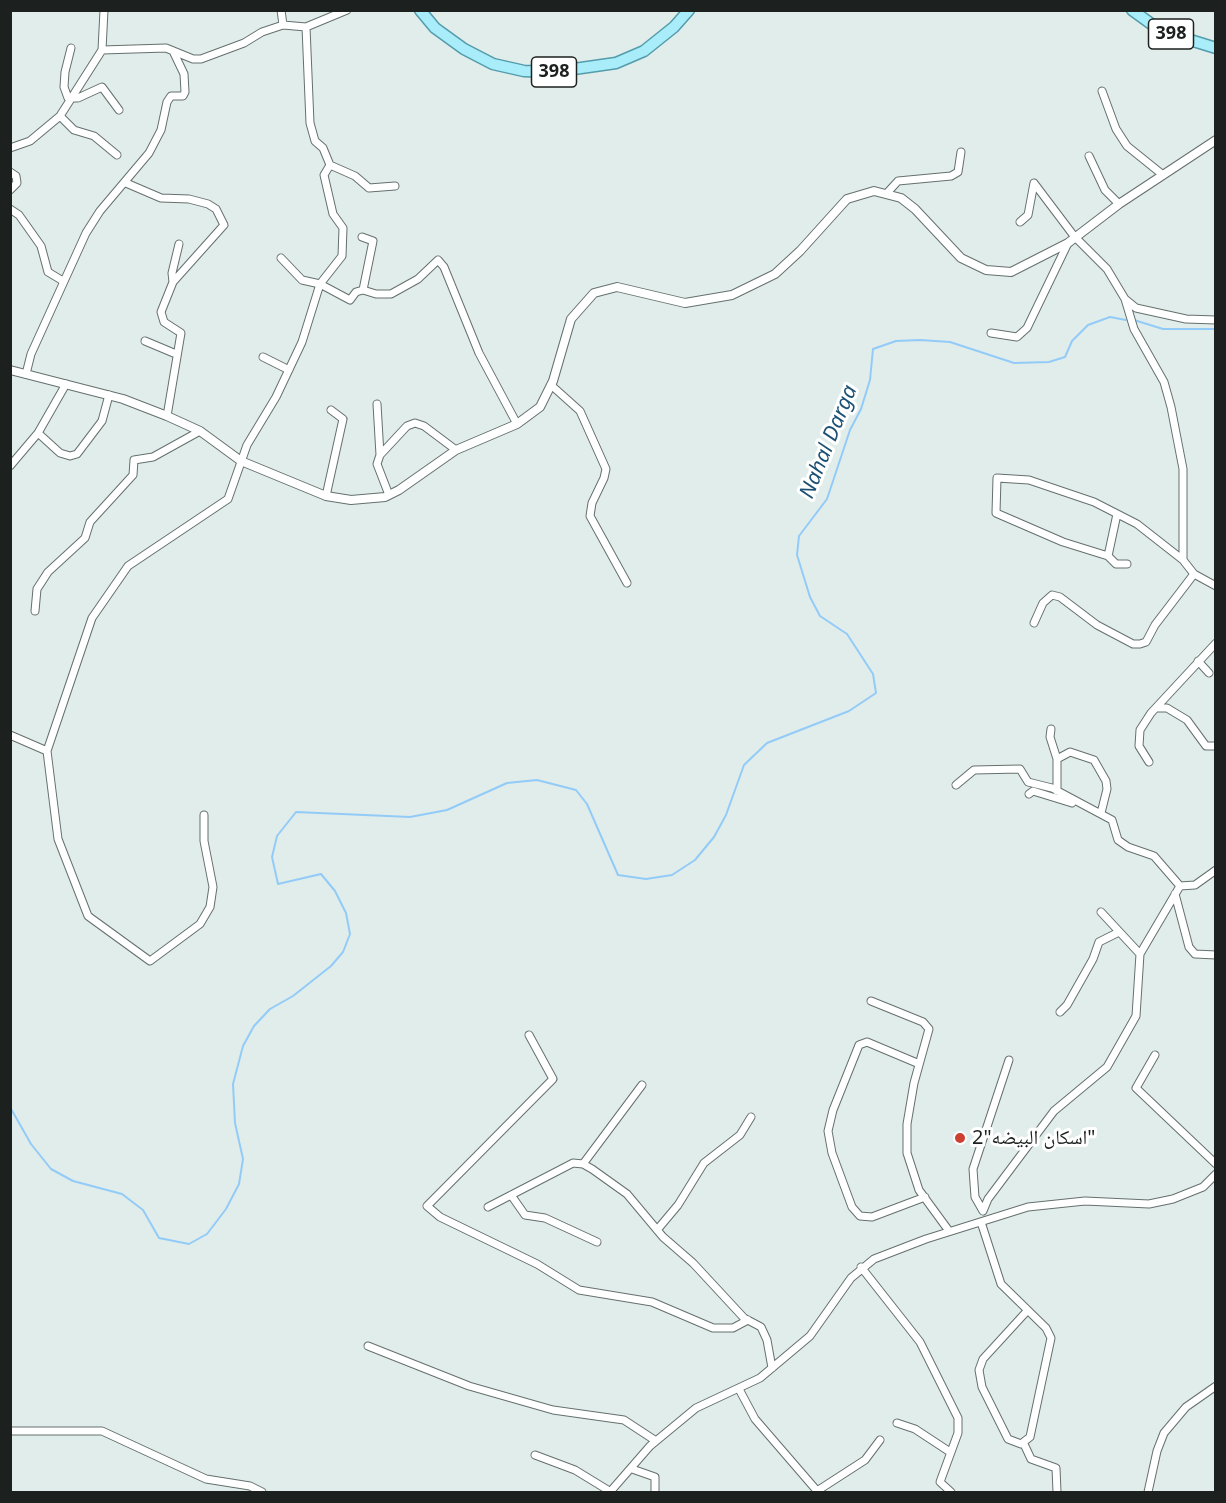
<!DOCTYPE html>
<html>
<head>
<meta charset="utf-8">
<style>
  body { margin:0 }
  #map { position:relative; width:1226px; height:1503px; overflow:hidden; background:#e1edeb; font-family:"Noto Sans",sans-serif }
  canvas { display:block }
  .frame { position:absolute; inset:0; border:12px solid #1c201f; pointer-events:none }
</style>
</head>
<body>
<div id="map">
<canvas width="1226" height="1503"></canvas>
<div class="frame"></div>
</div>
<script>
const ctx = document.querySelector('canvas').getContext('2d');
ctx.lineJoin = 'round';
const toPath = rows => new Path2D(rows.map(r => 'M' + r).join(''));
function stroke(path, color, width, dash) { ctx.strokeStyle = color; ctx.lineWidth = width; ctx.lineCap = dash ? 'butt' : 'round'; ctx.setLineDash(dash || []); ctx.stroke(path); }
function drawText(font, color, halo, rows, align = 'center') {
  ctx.font = font + ' "Noto Sans","Noto Naskh Arabic",sans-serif'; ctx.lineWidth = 6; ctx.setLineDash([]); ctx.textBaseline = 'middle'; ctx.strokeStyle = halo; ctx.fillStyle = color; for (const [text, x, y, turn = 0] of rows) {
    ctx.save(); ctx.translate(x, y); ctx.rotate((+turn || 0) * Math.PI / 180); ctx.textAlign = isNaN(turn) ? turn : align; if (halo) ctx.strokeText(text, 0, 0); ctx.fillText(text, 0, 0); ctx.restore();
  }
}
const stream = toPath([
  [1134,320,1163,329,1216,329],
  [10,1107,31,1144,51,1169,73,1181,122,1194,143,1210,159,1238,189,1244,207,1234,226,1209,239,1184,243,1159,235,1123,233,1084,243,1046,254,1026,270,1009,293,996,331,966,343,952,350,934,346,913,335,891,321,874,278,884,272,857,277,836,296,812,410,817,447,810,507,783,537,780,576,790,587,804,618,875,646,879,672,875,695,860,714,837,726,815,744,765,767,743,849,711,876,693,873,674,847,634,820,616,810,597,797,555,799,536,827,499,850,430,861,409,870,380,873,349,896,341,920,340,950,342,1014,363,1049,362,1065,357,1072,341,1088,325,1110,317,1126,320]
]);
const minor = toPath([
  [281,10,283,25],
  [71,48,65,72,64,87,68,98,78,98,102,87,119,110],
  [102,50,104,10],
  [1102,91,1116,129,1127,146,1163,175],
  [60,116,74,130,94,136,117,155],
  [10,148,30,141,60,116,102,50,166,48,193,59,201,59,244,43,262,32,283,25,306,27,347,10],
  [1089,156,1105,190,1119,204],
  [330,165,355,176,369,188,395,186],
  [10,172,16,176,17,183,10,190],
  [126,183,161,198,189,199,208,204,216,209,224,225,173,282,161,312,164,322,181,333,167,416],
  [887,193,898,181,951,176,958,172,961,152],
  [10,209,19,215,41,246,48,272,63,281],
  [1020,222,1028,215,1034,183,1074,236,1107,269,1125,299,1136,308,1186,319,1216,320],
  [362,237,373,241,363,290],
  [281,258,302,280,320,284,350,300,356,292,363,290,376,294,391,294,418,279,438,260,444,267,479,353,517,424],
  [173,282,172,273,179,244],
  [1125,299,1134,329,1164,382,1171,407,1183,469,1183,560,1194,574,1216,586],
  [991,333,1017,337,1027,328,1068,243],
  [145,341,176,354],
  [263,357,289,370],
  [26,374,31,354,86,233,100,211,149,153,161,130,167,102,171,96,183,96,185,92,184,74,173,51],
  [551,385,580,411,606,469,604,478,592,503,590,516,627,583],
  [377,404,380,455],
  [38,433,60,453,70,456,77,454,102,421,109,395],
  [10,466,38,433,66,384],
  [389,495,377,464,380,455,407,426,415,423,424,426,456,450],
  [326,496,343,419,331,410],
  [1108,556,1117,514],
  [1127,564,1116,564,1108,556,1063,542,996,513,997,478,1029,480,1094,502,1137,524,1183,560],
  [35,611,37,589,48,572,85,538,90,522,133,475,134,460,153,457,200,431],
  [1034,623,1043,603,1052,595,1060,597,1097,625,1133,644,1140,644,1146,642,1155,625,1194,574],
  [1198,661,1209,673],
  [1158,708,1167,708,1187,720,1206,746,1216,746],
  [1051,729,1050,737,1057,759,1057,791],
  [10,735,47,751],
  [1057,759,1070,752,1094,760,1106,781,1107,789,1101,813],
  [1149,762,1139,746,1140,730,1151,713,1216,643],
  [956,785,974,770,1020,769,1028,782,1052,788,1112,820,1118,840,1128,847,1154,856,1180,886,1195,885,1216,870],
  [1029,794,1033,791,1072,803],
  [204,815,204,841,213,887,210,907,200,924,150,961,88,916,58,839,47,751,92,618,128,566,228,499,247,445,276,397,302,342,320,284,342,256,343,228,333,214,324,175,330,165,323,148,315,141,310,123,306,27],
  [1175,894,1189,947,1195,954,1216,955],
  [1101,912,1140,954],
  [871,1001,923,1022,929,1029,914,1083,907,1124,907,1153,919,1190,949,1231],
  [1060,1012,1067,1005,1093,959,1099,942,1119,932],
  [529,1035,553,1079,427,1206,440,1217,537,1264,579,1290,652,1302,713,1328,733,1328,748,1320],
  [1155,1055,1136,1088,1216,1164],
  [1009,1060,973,1169,975,1197,983,1211,988,1199,1054,1111,1107,1067,1136,1016,1140,954,1180,886],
  [917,1063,867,1042,859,1045,833,1110,828,1131,832,1153,852,1207,860,1216,872,1217,925,1197],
  [583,1164,642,1085],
  [511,1195,525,1215,545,1218,597,1242],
  [488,1207,573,1163,583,1164,592,1169,627,1194,663,1237,693,1263,744,1318,761,1327,767,1340,772,1368],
  [981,1222,1001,1284,1046,1328,1051,1338,1030,1437,1021,1444,1008,1439,982,1387,979,1370,983,1359,1027,1311],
  [657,1230,678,1205,704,1163,740,1135,751,1117],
  [861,1267,920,1342,958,1418,958,1433,940,1482,951,1492],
  [368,1346,469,1386,553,1410,624,1420,656,1441],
  [739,1389,755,1419,818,1492],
  [897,1423,915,1429,950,1452],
  [10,1431,102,1431,206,1479,250,1486,262,1492],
  [1024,1444,1031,1459,1056,1468,1057,1492],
  [535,1455,575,1470,611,1492],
  [632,1469,655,1477,655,1492],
  [817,1491,865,1460,880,1440],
  [610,1492,650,1446,696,1408,760,1378,810,1336,851,1278,874,1259,926,1239,1028,1207,1085,1201,1149,1204,1173,1199,1203,1187,1216,1174],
  [1148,1492,1157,1451,1164,1433,1186,1407,1216,1386]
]);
const tertiary = toPath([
  [10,370,123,399,167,416,200,431,241,461,326,496,351,500,385,497,399,490,456,450,517,424,540,407,553,381,571,319,594,293,617,287,685,303,732,295,775,274,800,251,847,199,874,191,901,198,915,209,961,258,986,270,1011,272,1068,243,1119,204,1216,140]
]);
const primary = toPath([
  [420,10,435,28,464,49,493,64,524,71,553,72,616,63,644,51,674,27,689,10],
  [1132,10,1161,31,1216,48]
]);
const markers = [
  [960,1138,6,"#cc3f31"]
];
const shields = [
  [1171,34,45],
  [554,72,45]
];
const shieldNames = [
  ["398",1171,34],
  ["398",554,72]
];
const poiNames = [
  ["اسكان البيضه\"2\"",972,1138]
];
const waterNames = [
  ["Nahal Darga",829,442,-68]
];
stroke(stream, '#93cbf8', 2);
stroke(minor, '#65706e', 9);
stroke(tertiary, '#65706e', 10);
stroke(primary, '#539cab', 13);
stroke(minor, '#fff', 7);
stroke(tertiary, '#fff', 8);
stroke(primary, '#a9ecfa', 10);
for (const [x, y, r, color] of markers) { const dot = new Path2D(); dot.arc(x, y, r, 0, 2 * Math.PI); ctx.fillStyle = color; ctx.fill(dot); stroke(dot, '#fff', 2); }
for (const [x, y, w] of shields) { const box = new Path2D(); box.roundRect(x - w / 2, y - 15, w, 30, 4.5); ctx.fillStyle = '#fff'; ctx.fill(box); stroke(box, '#1c201f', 1.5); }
drawText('bold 18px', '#1c201f', null, shieldNames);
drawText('20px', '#1c201f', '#fff', poiNames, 'left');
drawText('italic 21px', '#1b5074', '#fff', waterNames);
</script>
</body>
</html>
